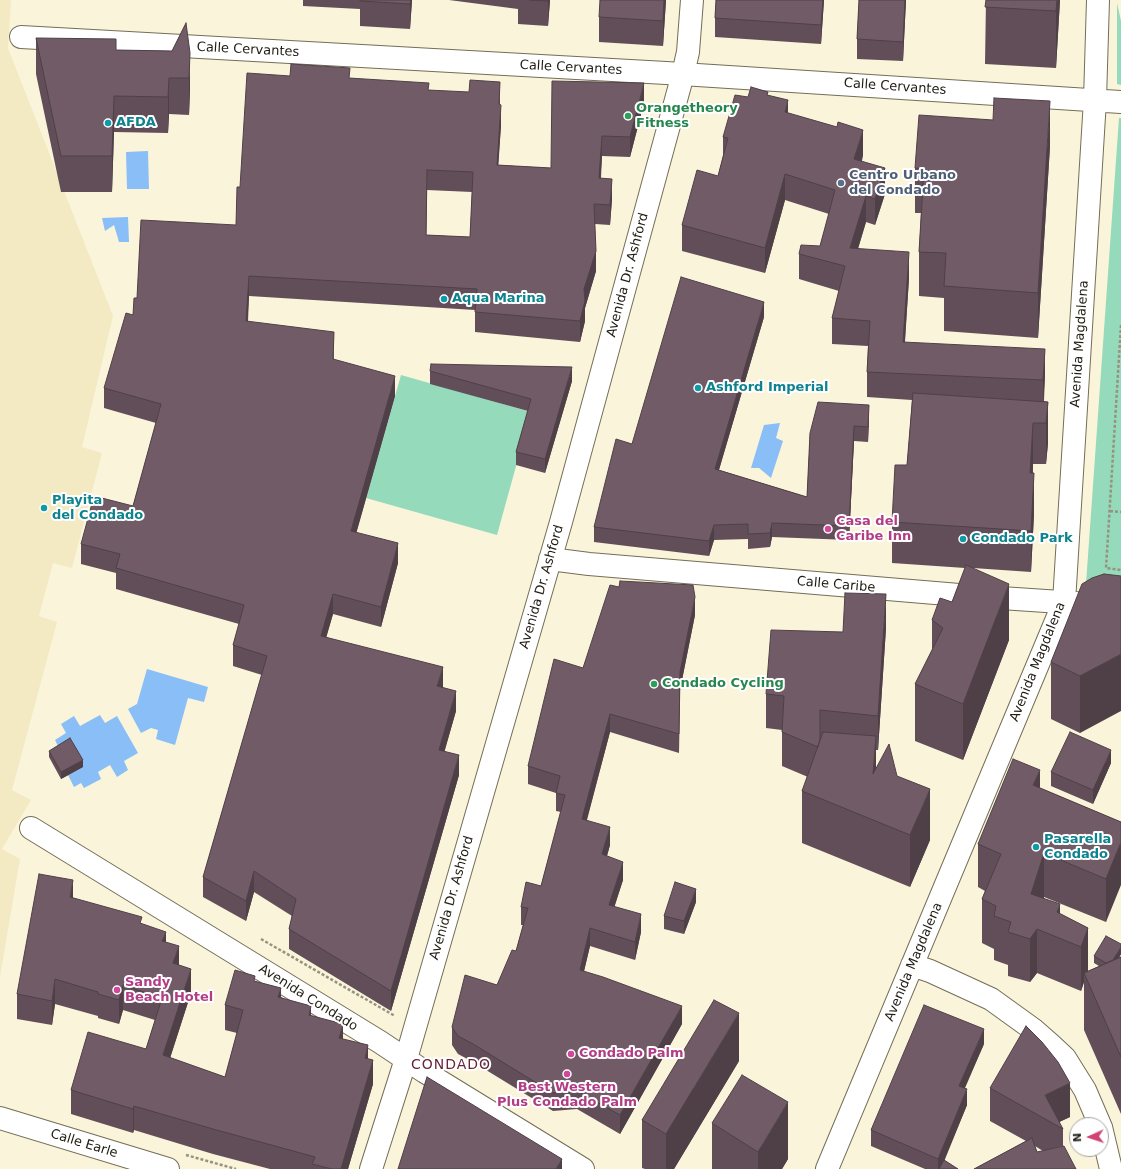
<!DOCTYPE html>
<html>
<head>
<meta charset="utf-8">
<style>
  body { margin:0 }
  #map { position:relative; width:1121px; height:1169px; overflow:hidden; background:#faf4da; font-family:"DejaVu Sans",sans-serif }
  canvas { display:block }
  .north { position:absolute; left:1069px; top:1117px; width:40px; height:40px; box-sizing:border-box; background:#fff; border:1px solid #a5a4a1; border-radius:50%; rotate:267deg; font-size:11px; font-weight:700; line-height:16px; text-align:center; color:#1e1c13 }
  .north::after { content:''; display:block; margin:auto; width:14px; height:18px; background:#d04373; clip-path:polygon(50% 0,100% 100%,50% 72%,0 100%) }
</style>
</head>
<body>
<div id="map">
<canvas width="1121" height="1169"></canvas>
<div class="north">N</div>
</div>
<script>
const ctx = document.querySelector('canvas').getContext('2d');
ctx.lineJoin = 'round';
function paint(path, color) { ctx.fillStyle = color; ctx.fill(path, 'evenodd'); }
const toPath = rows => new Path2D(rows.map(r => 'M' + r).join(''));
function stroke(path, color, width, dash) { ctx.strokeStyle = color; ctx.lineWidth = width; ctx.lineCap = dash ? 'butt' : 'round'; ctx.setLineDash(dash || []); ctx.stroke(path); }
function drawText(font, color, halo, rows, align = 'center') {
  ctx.font = font + ' "DejaVu Sans",sans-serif'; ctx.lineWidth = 4; ctx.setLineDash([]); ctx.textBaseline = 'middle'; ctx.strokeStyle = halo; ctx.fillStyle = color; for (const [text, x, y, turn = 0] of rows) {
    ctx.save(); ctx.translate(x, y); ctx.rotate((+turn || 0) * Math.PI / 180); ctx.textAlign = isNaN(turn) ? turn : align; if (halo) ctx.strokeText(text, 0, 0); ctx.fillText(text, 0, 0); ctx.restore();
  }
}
const green = toPath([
  [1117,3,1121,21,1121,85,1117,84],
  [1119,118,1121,118,1121,587,1086,584],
  [401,375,531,412,497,535,366,498]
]);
const sand = toPath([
  [0,0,11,0,8,48,113,316,82,447,102,453,72,568,53,563,39,616,57,622,12,790,31,800,2,849,20,859,0,977]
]);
const water = toPath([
  [148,151,149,189,127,189,126,152],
  [128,217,129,242,119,242,114,225,105,231,102,218],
  [780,423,776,438,783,441,771,478,759,468,751,468,764,425],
  [147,669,208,687,204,702,188,698,175,745,156,739,158,730,151,728,141,733,128,709,137,704],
  [100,715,105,723,117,716,138,753,124,761,128,770,117,777,110,765,98,772,101,779,84,788,81,783,74,787,68,775,83,767,60,750,55,740,66,733,61,724,74,716,80,726]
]);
const path = toPath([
  [1121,325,1106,568,1121,570],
  [1110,511,1121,512],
  [261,939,395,1016],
  [186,1155,236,1169]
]);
const minor = toPath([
  [21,37,666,73,1121,102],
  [550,559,589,564,971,596,1121,606],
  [31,828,380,1042,425,1072,583,1169],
  [912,965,930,971,991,999,1034,1030,1050,1044,1065,1058,1085,1090,1100,1125],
  [0,1118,168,1169],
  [1101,1127,1111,1169],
  [371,1169,406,1059,561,522,683,74,688,52,692,0],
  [827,1169,1064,602,1095,100,1098,0]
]);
const wall = toPath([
  [303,0,412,0,410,29,360,26,360,9,303,6],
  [449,0,550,0,548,26,518,24,518,9],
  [666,0,663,46,599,42,599,17],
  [716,0,824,0,821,44,715,37,715,18],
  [859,0,906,0,903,61,857,59,857,39],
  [986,0,1060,0,1056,68,985,64],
  [186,23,190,89,189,115,169,114,168,133,114,132,112,192,61,192,36,74,36,38,116,50,172,51],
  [290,76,350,78,429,90,500,105,501,125,498,165,551,168,644,103,630,157,602,156,601,178,612,199,610,225,595,224,596,271,585,308,585,321,580,342,475,332,475,310,249,296,248,322,333,359,395,396,356,533,398,563,381,627,333,614,326,637,443,687,456,711,444,752,459,775,391,1011,289,949,289,929,292,916,254,892,246,921,203,897,203,877,262,675,233,666,233,645,239,624,116,589,116,573,81,564,81,544,133,506,156,423,104,408,104,388,133,315,137,298,236,225,240,187],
  [427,190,472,192,470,237,426,235],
  [768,95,788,113,863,155,862,161,885,194,875,225,866,222,858,249,909,278,905,342,1045,375,1044,401,1048,402,1048,443,1046,464,1033,464,1033,473,1034,514,1031,572,973,568,1009,640,963,760,915,741,915,684,932,650,932,620,952,602,965,568,892,563,892,522,907,465,912,400,867,397,867,372,868,346,832,344,832,318,839,291,799,279,799,254,820,246,829,214,785,200,765,273,682,251,682,225,718,176,723,156,723,137,748,97],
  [1050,146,1038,338,944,331,944,298,919,296,919,252,921,213,915,213,915,168],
  [764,317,719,470,807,497,810,433,869,419,868,442,854,441,849,540,772,537,770,547,748,549,748,539,714,540,709,556,594,542,594,527,632,444],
  [430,371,572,381,545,473,516,465,516,452,528,411,430,384],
  [1121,576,1080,733,1051,719,1051,662],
  [695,615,680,690,679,753,610,732,587,820,610,845,607,856,623,880,614,907,641,932,635,960,590,946,584,971,682,1024,620,1134,577,1109,553,1111,473,1062,458,1054,452,1045,452,1027,497,985,516,951,523,925,521,925,521,907,541,886,561,812,556,811,556,793,528,784,528,766,583,668],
  [886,628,878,750,876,750,876,769,897,776,930,840,910,887,802,843,802,791,808,777,782,766,782,730,766,728,766,694,843,632],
  [49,751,83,767,61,779,49,757],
  [1111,763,1093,804,1051,786,1051,772],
  [1040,788,1121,822,1106,922,1044,897,1044,898,1060,914,1088,928,1088,971,1099,966,1094,963,1094,956,1121,954,1119,958,1121,957,1121,1114,1084,1030,1084,982,1081,991,1037,973,1030,982,1008,976,1008,965,994,960,994,949,982,943,982,899,985,891,978,887,978,844],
  [73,898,142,924,166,942,179,965,191,993,170,1058,225,1077,237,1033,225,1030,225,1005,255,981,281,997,311,1016,343,1039,368,1059,373,1084,348,1169,270,1169,213,1154,134,1130,133,1133,71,1114,71,1090,146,1049,155,1020,123,1010,119,1024,98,1018,98,1016,55,1004,52,1025,17,1019,17,994],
  [696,902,684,934,664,929,664,916],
  [984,1044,964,1088,967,1105,944,1160,958,1169,925,1169,871,1146,871,1130],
  [739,1061,674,1169,645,1169,642,1168,642,1120],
  [990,1088,1070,1117,1059,1122,1063,1129,1063,1146,974,1169,1026,1141,990,1121],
  [1035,1146,1043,1151,1037,1152],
  [712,1123,788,1159,782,1169,712,1169]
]);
const shadedWall = toPath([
  [411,0,412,0,410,29,410,4],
  [548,0,550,0,548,26],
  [664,0,666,0,663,46,663,21],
  [823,0,824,0,821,44,821,25],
  [905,0,906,0,903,61,903,42],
  [1057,0,1060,0,1056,68,1056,11],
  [190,53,190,89,189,115,189,78],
  [169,78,169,114,168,133,168,97],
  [500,82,500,102,499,125,499,104],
  [644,83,644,103,630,157,630,137],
  [114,96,114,132,112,192,112,156],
  [788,100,788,126,785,112],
  [1050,101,1050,146,1038,338,1038,293],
  [501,105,501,125,497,186,497,165],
  [863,130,863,155,854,185,854,159],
  [602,136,602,156,599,198,599,178],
  [885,168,885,194,875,225,875,199],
  [427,170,427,190,426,255,426,235],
  [785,174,785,200,765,273,765,248],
  [612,179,612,199,610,225,610,205],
  [866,196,866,222,850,274,850,248],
  [596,251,596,271,585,308,585,321,580,342,580,321,584,289],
  [909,252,909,278,903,368,903,342],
  [249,276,249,296,246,342,246,321],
  [764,302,764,317,715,483,715,469],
  [334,332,334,352,333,379,333,359],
  [1045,349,1045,375,1043,406,1043,380],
  [572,367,572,381,545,473,545,459],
  [395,376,395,396,351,552,351,531],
  [1048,402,1048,443,1046,464,1046,423],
  [869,405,869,419,868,442,868,427],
  [1033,423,1033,464,1030,514,1030,473],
  [854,426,854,441,849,540,849,526],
  [1034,473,1034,514,1031,572,1031,531],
  [772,523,772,537,770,547,770,533],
  [714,525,714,540,709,556,709,541],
  [398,543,398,563,381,627,381,607],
  [1009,584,1009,640,963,760,963,704],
  [333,594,333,614,321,656,321,636],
  [886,594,886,628,878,750,878,716],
  [695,597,695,615,680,690,679,753,680,672],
  [1121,654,1121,711,1080,733,1080,676],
  [443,667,443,687,437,706,437,686],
  [456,691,456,711,439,771,439,750],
  [610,714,610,732,582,837,582,819],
  [876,736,876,788,873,774],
  [1111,750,1111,763,1093,804,1093,790],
  [459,755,459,775,391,1011,391,991],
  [83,760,83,767,61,779,61,772],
  [1040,770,1040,814,1033,785],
  [930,789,930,840,910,887,910,835],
  [610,827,610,845,602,873,602,854],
  [1121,842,1121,885,1106,922,1106,879],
  [1044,853,1044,897,1031,936,1037,929,1037,973,1030,982,1030,939,1031,894],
  [623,862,623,880,609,924,609,905],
  [254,871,254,892,246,921,246,901],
  [73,880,73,904,70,897],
  [696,889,696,902,684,934,684,921],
  [1060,904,1060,939,1057,912],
  [641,914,641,932,635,960,635,942],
  [590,928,590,946,580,988,580,970],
  [1088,928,1088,972,1084,973,1084,982,1081,991,1081,947],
  [166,932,166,956,162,941],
  [179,946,179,971,173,963],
  [1121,947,1121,954,1110,972,1110,965],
  [191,969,191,993,163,1080,163,1055],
  [55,979,55,1004,52,1025,52,1001],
  [123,985,123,1010,119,1024,119,1000],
  [281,988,281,1012,278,997],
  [311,1006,311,1030,309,1015],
  [682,1006,682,1024,620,1134,620,1115],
  [739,1013,739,1061,674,1169,666,1169,666,1134],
  [343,1024,343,1049,339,1038],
  [984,1029,984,1044,959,1102,959,1086],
  [368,1045,368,1070,365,1058],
  [373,1060,373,1084,348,1169,341,1169],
  [1070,1083,1070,1117,1055,1124,1045,1095],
  [967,1089,967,1105,941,1169,938,1169,938,1159],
  [788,1102,788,1159,782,1169,758,1169,758,1152],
  [134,1106,134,1130,133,1133,133,1109],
  [562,1159,562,1169,556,1169]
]);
const building = toPath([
  [360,0,411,0,410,4,360,1,360,0],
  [530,0,548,0,548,1,530,0],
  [600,0,664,0,663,21,599,17,600,0],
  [716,0,823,0,821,25,715,18,716,0],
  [859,0,905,0,903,42,857,39,859,0],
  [986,0,1057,0,1056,11,985,7,986,0],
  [186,23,190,53,189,78,169,78,168,97,114,96,112,156,61,156,36,38,116,39,116,50,172,51,186,23],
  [291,64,350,68,349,78,429,83,428,90,469,92,470,80,500,82,499,104,501,105,497,165,551,168,552,81,644,83,630,137,602,136,599,178,612,179,610,205,594,204,596,251,584,289,585,301,580,321,475,312,477,289,249,276,246,321,334,332,333,359,395,376,351,531,398,543,381,607,333,594,321,636,443,667,437,686,456,691,439,750,459,755,391,991,289,929,296,899,254,871,246,901,203,877,267,656,233,645,244,605,116,568,120,554,81,544,94,496,133,506,161,404,104,388,126,313,133,315,134,298,137,298,141,220,236,225,237,187,240,187,247,73,290,76,291,64],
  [427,170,473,172,470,237,426,235,427,170],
  [751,87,768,92,767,95,788,100,785,112,837,127,838,122,863,130,854,159,885,168,875,199,866,196,850,248,909,252,903,342,1045,349,1043,380,867,372,870,321,832,318,845,266,799,254,801,245,820,246,835,190,785,174,765,248,682,225,697,170,718,176,728,138,723,137,735,95,748,97,751,87],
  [994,98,1050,101,1038,293,944,286,946,253,919,252,924,169,915,168,919,115,993,120,994,98],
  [681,277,764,302,715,469,807,497,810,433,818,402,869,405,868,427,854,426,849,526,772,523,770,533,748,534,748,524,714,525,709,541,594,527,616,439,632,444,681,277],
  [431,364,572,367,545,459,516,452,531,399,430,371,431,364],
  [913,393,1048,402,1046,423,1033,423,1030,473,1034,473,1031,531,892,522,895,465,907,465,913,393],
  [966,565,1009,584,963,704,915,684,943,628,932,620,940,598,952,602,966,565],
  [1104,574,1121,576,1121,654,1080,676,1051,662,1082,584,1092,578,1104,574],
  [620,581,693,585,695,597,680,672,679,734,610,714,582,819,610,827,602,854,623,862,609,905,641,914,635,942,590,928,580,970,603,977,682,1006,620,1115,577,1091,553,1093,473,1044,458,1036,452,1027,465,975,497,985,512,950,516,951,528,908,521,907,526,882,541,886,565,795,556,793,560,776,528,766,554,659,583,668,610,585,619,587,620,581],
  [845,593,886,594,878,716,820,710,820,739,818,747,782,732,784,696,766,694,771,630,843,632,845,593],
  [823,732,876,736,873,774,889,744,897,776,930,789,910,835,802,791,823,732],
  [1070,732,1111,750,1093,790,1051,772,1070,732],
  [70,738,83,760,61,772,49,751,70,738],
  [1013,759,1040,770,1033,785,1121,822,1121,842,1106,879,1044,853,1031,894,1060,904,1057,912,1088,928,1081,947,1037,929,1030,939,1008,932,1011,922,994,916,996,906,982,899,1001,854,978,844,1013,759],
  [39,874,73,880,70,897,142,917,140,923,166,932,162,941,179,946,173,963,191,969,163,1055,225,1077,243,1010,225,1005,235,970,255,976,254,981,281,988,278,997,311,1006,309,1015,343,1024,339,1038,368,1045,365,1058,373,1060,341,1169,332,1169,312,1164,315,1157,213,1129,134,1106,133,1109,71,1090,88,1032,146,1049,162,998,123,985,119,1000,98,994,98,992,55,979,52,1001,17,994,39,874],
  [675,882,696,889,684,921,664,916,675,882],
  [1106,936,1121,944,1121,947,1113,960,1106,963,1094,956,1106,936],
  [1121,957,1121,1057,1084,973,1121,957],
  [714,1000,739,1013,666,1134,642,1120,714,1000],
  [924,1005,984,1029,959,1086,967,1089,938,1159,871,1130,924,1005],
  [1026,1026,1042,1042,1058,1062,1070,1083,1045,1095,1063,1129,990,1088,1026,1026],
  [742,1075,788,1102,758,1152,712,1123,742,1075],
  [427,1077,562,1159,556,1169,398,1169,427,1077],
  [1032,1138,1037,1152,1064,1146,1076,1169,974,1169,1032,1138],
  [944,1160,958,1169,939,1169,944,1160]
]);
const markers = [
  [628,116,4,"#2e9e5b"],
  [108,123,4,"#0f9aa8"],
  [841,183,4,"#5c6f8a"],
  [444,299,4,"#0f9aa8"],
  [698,388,4,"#0f9aa8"],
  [44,508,4,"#0f9aa8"],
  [828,529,4,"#d1479c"],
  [963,539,4,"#0f9aa8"],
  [654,684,4,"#2e9e5b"],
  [1036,847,4,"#0f9aa8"],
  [117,990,4,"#d1479c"],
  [571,1054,4,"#d1479c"],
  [567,1074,4,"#d1479c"]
];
const streetNames = [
  ["Calle Cervantes",248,50,3],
  ["Calle Cervantes",571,68,3],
  ["Calle Cervantes",895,87,4],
  ["Avenida Dr. Ashford",628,275,-75],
  ["Avenida Magdalena",1080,344,-86],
  ["Calle Caribe",836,585,5],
  ["Avenida Dr. Ashford",542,587,-74],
  ["Avenida Magdalena",1038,662,-68],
  ["Avenida Dr. Ashford",452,898,-74],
  ["Avenida Magdalena",914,962,-67],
  ["Avenida Condado",308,998,32],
  ["Calle Earle",84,1144,17]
];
const leisureNames = [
  ["Orangetheory",636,109],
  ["Fitness",636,124],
  ["Condado Cycling",662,684]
];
const cultureNames = [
  ["AFDA",116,123],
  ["Aqua Marina",452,299],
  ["Ashford Imperial",706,388],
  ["Playita",52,501],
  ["del Condado",52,516],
  ["Condado Park",971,539],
  ["Pasarella",1044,840],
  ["Condado",1044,855]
];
const serviceNames = [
  ["Centro Urbano",849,176],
  ["del Condado",849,191]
];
const hotelNames = [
  ["Casa del",836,522],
  ["Caribe Inn",836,537],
  ["Sandy",125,983],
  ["Beach Hotel",125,998],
  ["Condado Palm",579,1054],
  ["Best Western",567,1088,"center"],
  ["Plus Condado Palm",567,1103,"center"]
];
const neighbourhoodNames = [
  ["CONDADO",451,1065]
];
paint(green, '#94dabb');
paint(sand, '#f3eac4');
paint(water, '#8abef7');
stroke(minor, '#736e57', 24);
stroke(path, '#979280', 2.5, [3, 2]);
stroke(minor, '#fff', 22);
paint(wall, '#614e59');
paint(shadedWall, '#4f4048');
paint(building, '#715b67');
stroke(building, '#4f4048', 1);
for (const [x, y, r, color] of markers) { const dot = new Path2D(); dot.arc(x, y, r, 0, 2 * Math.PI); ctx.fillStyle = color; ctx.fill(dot); stroke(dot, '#fff', 1.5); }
drawText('13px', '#1e1c13', '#fff', streetNames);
drawText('bold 13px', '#27864d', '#fff', leisureNames, 'left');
drawText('bold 13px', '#0d838f', '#fff', cultureNames, 'left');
drawText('bold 13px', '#4e5e75', '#fff', serviceNames, 'left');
drawText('bold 13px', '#b23c85', '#fff', hotelNames, 'left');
ctx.letterSpacing = '1px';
drawText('14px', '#69253a', '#fff', neighbourhoodNames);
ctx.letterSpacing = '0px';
</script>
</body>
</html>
